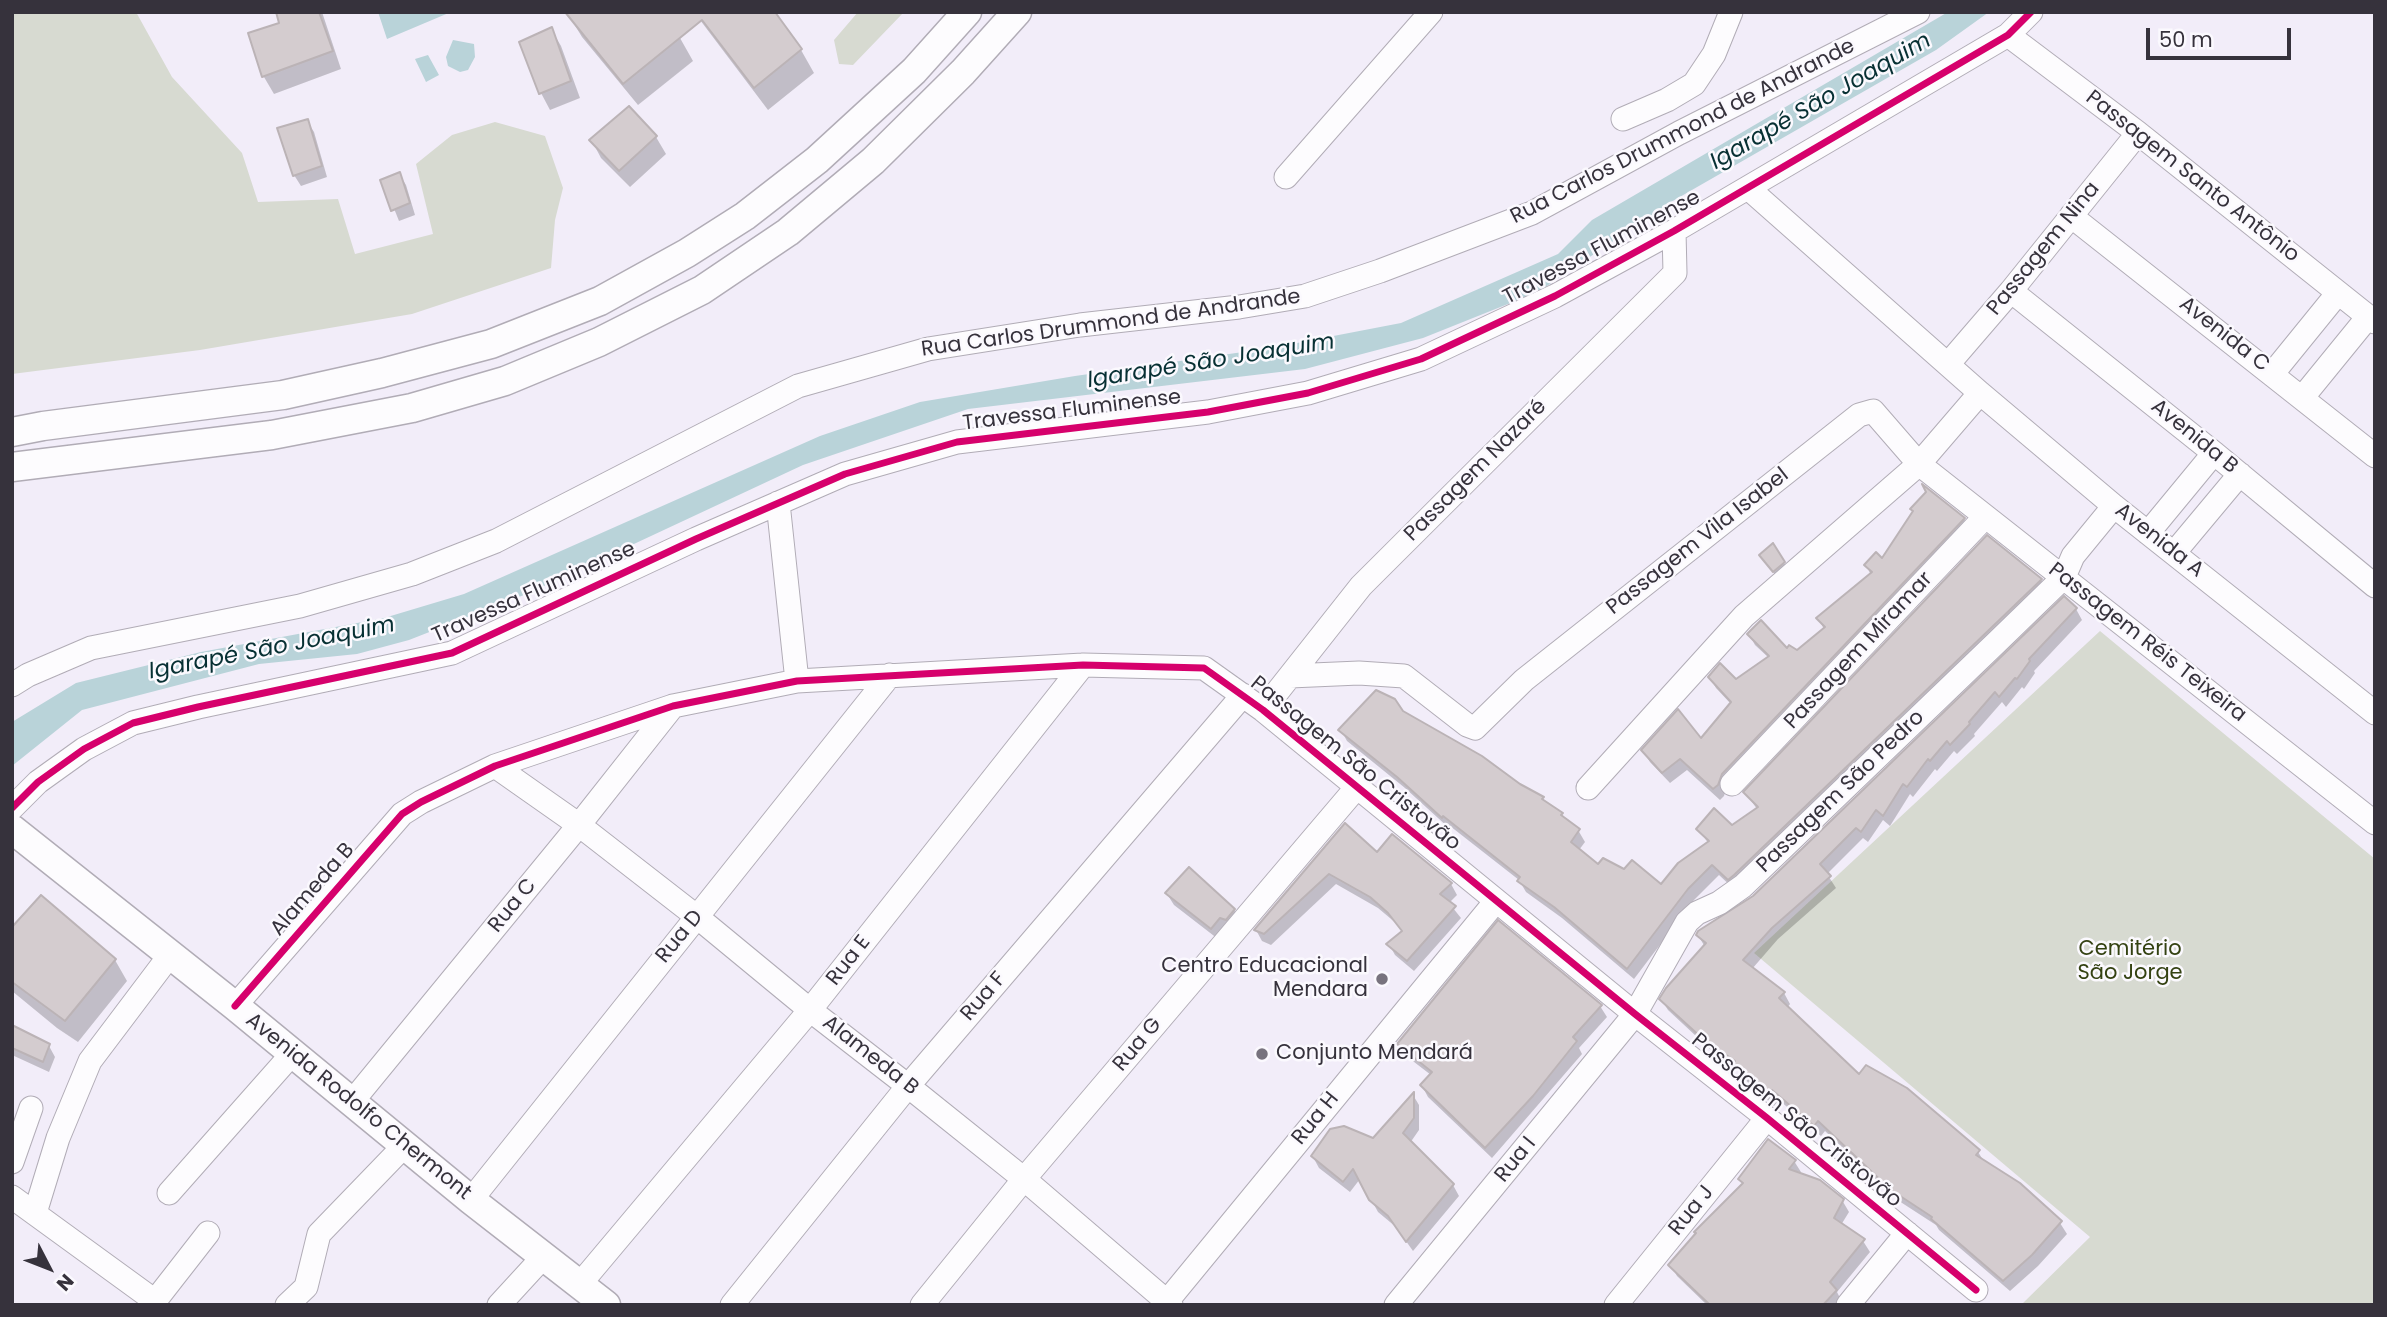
<!DOCTYPE html>
<html>
<head>
<meta charset="utf-8">
<style>
  body { margin:0 }
  #map { position:relative; width:2387px; height:1317px; overflow:hidden; background:#f2edf9; font-family:Poppins,sans-serif }
  canvas { display:block }
  .frame { position:absolute; inset:0; border:14px solid #36323c; pointer-events:none }
  .north { position:absolute; left:14px; top:1233px; width:70px; height:70px; -webkit-text-stroke:5px #fbf9fe; paint-order:stroke; rotate:132deg; font-size:19px; font-weight:700; line-height:28px; text-align:center; color:#36323c }
  .north::after { content:''; display:block; margin:auto; width:24px; height:32px; background:#36323c; clip-path:polygon(50% 0,100% 100%,50% 72%,0 100%) }
  .scale { position:absolute; left:2146px; top:28px; width:145px; height:32px; box-sizing:border-box; border:4px solid #36323c; border-top:0; padding-left:9px; font-size:21px; line-height:24px; white-space:nowrap; color:#36323c; -webkit-text-stroke:5px #fbf9fe; paint-order:stroke }
</style>
</head>
<body>
<div id="map">
<canvas width="2387" height="1317"></canvas>
<div class="frame"></div>
<div class="north">N</div>
<div class="scale">50 m</div>
</div>
<script>
const ctx = document.querySelector('canvas').getContext('2d');
ctx.lineJoin = 'round';
function paint(path, color) { ctx.fillStyle = color; ctx.fill(path, 'evenodd'); }
const toPath = rows => new Path2D(rows.map(r => 'M' + r).join(''));
function stroke(path, color, width, dash) { ctx.strokeStyle = color; ctx.lineWidth = width; ctx.lineCap = dash ? 'butt' : 'round'; ctx.setLineDash(dash || []); ctx.stroke(path); }
function drawText(font, color, halo, rows, align = 'center') {
  ctx.font = font + ' Poppins,sans-serif'; ctx.lineWidth = 5; ctx.setLineDash([]); ctx.textBaseline = 'middle'; ctx.strokeStyle = halo; ctx.fillStyle = color; for (const [text, x, y, turn = 0] of rows) {
    ctx.save(); ctx.translate(x, y); ctx.rotate((+turn || 0) * Math.PI / 180); ctx.textAlign = isNaN(turn) ? turn : align; if (halo) ctx.strokeText(text, 0, 0); ctx.fillText(text, 0, 0); ctx.restore();
  }
}
const green = toPath([
  [12,12,136,12,172,77,242,153,258,202,338,199,355,254,433,234,416,164,452,135,495,122,545,136,563,188,555,220,551,268,412,314,200,350,12,374],
  [858,12,904,12,853,65,839,64,834,40],
  [2100,631,2375,859,2375,1305,2021,1305,2090,1237,1754,953]
]);
const water = toPath([
  [378,12,451,12,387,39],
  [1948,12,1989,12,1936,50,1671,202,1538,292,1423,338,1305,369,968,409,803,465,529,593,409,640,357,654,259,664,82,710,12,766,12,722,76,683,201,652,384,618,464,594,820,436,920,402,1075,376,1271,348,1401,323,1558,254,1592,220],
  [453,40,474,44,475,57,468,70,460,72,448,66,446,57],
  [428,55,439,75,426,82,415,59]
]);
const shadow = toPath([
  [278,12,322,12,341,69,274,94,264,77,250,34,281,24],
  [659,12,680,38,693,61,638,105,582,37,568,14],
  [694,12,773,12,801,50,814,73,768,110],
  [551,29,561,46,580,98,550,110,541,93],
  [307,121,314,132,327,177,301,186,294,175],
  [656,137,666,154,630,187,601,158,592,141],
  [399,174,406,185,415,215,399,221,383,181],
  [1964,519,1970,530,1727,786,1724,796,1720,800,1687,770,1670,783,1650,762,1643,751,1701,740,1731,704,1716,688,1710,677,1735,681,1769,658,1755,645,1749,634,1787,651,1797,652,1824,629,1818,618,1871,575,1866,565,1883,560],
  [1762,555,1784,563,1790,574,1780,582],
  [2041,580,2047,591,1735,890,1719,875,1694,900,1634,979,1562,918,1526,892,1519,880,1450,826,1449,828,1405,788,1347,741,1341,730,1402,712,1520,786,1543,798,1546,804,1562,814,1566,821,1578,830,1585,842,1579,850,1598,867,1662,887,1709,844,1698,829,1732,827,1757,809,1746,793],
  [2076,609,2082,620,2034,671,2035,673,2024,689,2022,687,2006,707,2002,702,1974,734,1975,736,1957,754,1954,751,1937,771,1935,769,1913,797,1910,794,1890,826,1883,820,1868,842,1863,838,1827,874,1836,888,1778,939,1752,969,1784,993,1790,1004,1787,1008,1859,1077,1978,1152,1985,1163,2060,1223,2067,1234,2038,1266,2010,1291,1939,1230,1936,1225,1899,1201,1825,1131,1821,1136,1779,1100,1774,1106,1741,1076,1737,1068,1711,1050,1668,1010,1661,999,1705,947,1698,935,1754,898],
  [1345,825,1377,855,1393,836,1451,884,1457,895,1449,903,1461,918,1414,971,1395,955,1389,944,1403,933,1397,924,1378,908,1336,884,1271,945,1262,941,1256,930],
  [1167,894,1234,910,1240,921,1218,939,1174,905],
  [12,930,115,960,127,981,78,1042,57,1028,12,991],
  [1600,1006,1607,1017,1579,1048,1582,1054,1492,1158,1428,1097,1422,1086,1431,1075,1405,1055,1399,1044],
  [12,1027,49,1046,55,1057,49,1072,12,1055],
  [1413,1095,1419,1105,1419,1130,1410,1143,1453,1185,1459,1196,1413,1251,1396,1227,1378,1212,1360,1179,1350,1192,1319,1168,1313,1157,1374,1140],
  [1794,1161,1801,1172,1799,1175,1842,1200,1849,1212,1841,1225,1863,1241,1870,1252,1837,1292,1842,1302,1840,1305,1707,1305,1677,1276,1671,1265,1744,1186,1740,1179]
]);
const building = toPath([
  [276,12,319,12,333,51,262,77,248,33,279,23,276,12],
  [565,12,775,12,802,49,754,88,702,20,623,84,565,12],
  [552,27,571,81,539,94,519,42,552,27],
  [629,106,657,136,619,171,589,140,629,106],
  [308,119,322,166,293,176,277,128,308,119],
  [400,172,410,203,391,211,380,180,400,172],
  [1922,484,1965,518,1722,774,1718,785,1713,789,1680,759,1662,773,1641,750,1678,709,1701,738,1731,702,1708,677,1720,663,1736,679,1769,656,1747,634,1761,620,1787,648,1789,645,1797,650,1825,627,1816,618,1872,572,1864,565,1876,552,1882,558,1913,511,1910,509,1926,492,1922,484],
  [1987,535,2042,579,1734,875,1728,880,1712,865,1688,889,1627,969,1554,907,1517,881,1520,877,1443,816,1442,818,1397,777,1338,730,1376,690,1395,699,1403,711,1482,756,1520,784,1544,797,1542,799,1563,813,1561,815,1580,829,1571,842,1598,864,1603,858,1624,869,1632,860,1661,884,1678,863,1709,841,1696,829,1714,808,1732,825,1758,807,1743,792,1987,535],
  [1773,543,1785,562,1773,572,1759,555,1773,543],
  [2064,596,2077,608,2029,659,2030,661,2017,679,2015,678,1999,697,1995,692,1969,722,1970,724,1950,745,1947,741,1930,761,1928,759,1907,787,1903,784,1883,816,1876,810,1861,832,1856,828,1820,864,1831,876,1772,928,1743,960,1785,992,1779,998,1859,1074,1866,1065,1907,1088,1980,1150,1976,1155,2020,1183,2062,1221,2032,1255,2003,1281,1931,1219,1932,1217,1891,1190,1818,1121,1814,1126,1772,1090,1767,1096,1733,1064,1735,1061,1703,1039,1659,999,1666,988,1706,943,1696,935,1698,931,1753,896,2064,596],
  [1345,823,1377,852,1392,834,1452,883,1440,894,1456,906,1407,961,1386,944,1402,931,1388,913,1370,897,1329,874,1264,934,1254,930,1345,823],
  [1189,867,1235,909,1226,920,1220,918,1211,929,1165,893,1189,867],
  [41,895,116,959,65,1021,12,982,12,927,41,895],
  [1498,920,1602,1005,1573,1037,1577,1041,1533,1096,1485,1148,1420,1085,1432,1072,1397,1044,1498,920],
  [12,1025,50,1044,43,1062,12,1048,12,1025],
  [1414,1092,1414,1118,1403,1133,1454,1184,1406,1242,1388,1216,1369,1200,1353,1169,1343,1182,1311,1156,1330,1129,1344,1126,1373,1138,1414,1092],
  [1768,1139,1796,1160,1789,1169,1820,1180,1844,1199,1834,1218,1865,1239,1830,1282,1837,1290,1823,1305,1710,1305,1668,1265,1696,1233,1694,1232,1743,1183,1738,1179,1768,1139]
]);
const minor = toPath([
  [2008,35,2138,133,2375,322],
  [1623,119,1667,100,1694,84,1714,54,1731,12],
  [1286,177,1431,12],
  [1748,188,1980,393,2114,506,2375,713],
  [2071,216,2375,456],
  [2011,291,2214,453,2375,586],
  [1949,363,2011,291,2138,133],
  [2273,373,2338,293],
  [2302,398,2368,317],
  [778,503,797,681],
  [2148,533,2214,453],
  [2174,553,2240,474],
  [1290,676,1359,673,1404,676,1467,725,1475,728,1524,680,1859,415,1873,411,1919,464,2375,823],
  [12,685,28,675,91,648,300,606,412,574,496,541,798,386,928,349,1080,325,1239,307,1305,296,1380,271,1532,213,1679,133,1918,12],
  [1263,710,1361,586,1675,273,1674,231],
  [495,766,579,825,696,916,810,1010,908,1086,1024,1179,1171,1305],
  [1732,784,1985,517],
  [1588,788,1744,616,1919,464,1980,393],
  [12,808,38,782,84,749,133,723,198,707,452,653,696,539,845,474,957,442,1208,412,1308,393,1421,359,1555,296,1674,231,2008,35,2031,12],
  [235,1006,402,814,421,802,495,766,673,706,797,681,1083,665,1204,668,1263,710,1635,1014,1767,1118,1976,1290],
  [351,1103,579,825,673,706],
  [12,1162,31,1108],
  [169,1193,292,1054],
  [12,1197,155,1301,208,1233],
  [471,1200,890,675],
  [35,1213,58,1138,90,1061,170,955],
  [580,1284,810,1010,1083,665],
  [287,1305,306,1287,319,1234,404,1146],
  [499,1305,544,1256],
  [732,1305,908,1086,1243,695],
  [922,1305,1024,1179,1357,787],
  [1164,1305,1496,901],
  [1396,1305,1635,1014,1687,922,1697,913,1719,903,1743,886,1998,641,2064,577,2073,556,2114,506],
  [1616,1305,1767,1118],
  [1848,1305,1907,1233]
]);
const major = toPath([
  [12,432,43,426,283,395,382,373,491,344,600,301,687,253,745,216,817,160,914,71,967,12],
  [12,467,272,435,412,408,505,381,599,342,702,290,788,232,873,161,963,72,1017,12],
  [12,829,235,1006,471,1200,606,1305]
]);
const cycleway = toPath([
  [12,808,38,782,84,749,133,723,198,707,452,653,696,539,845,474,957,442,1208,412,1308,393,1421,359,1555,296,1674,231,2008,35,2031,12],
  [235,1006,402,814,421,802,495,766,673,706,797,681,1083,665,1204,668,1263,710,1635,1014,1767,1118,1976,1290]
]);
const markers = [
  [1382,979,7,"#78737e"],
  [1262,1054,7,"#78737e"]
];
const streetNames = [
  ["Rua Carlos Drummond de Andrande",1683,132,-27],
  ["Passagem Santo Antônio",2192,177,38],
  ["Travessa Fluminense",1602,248,-28],
  ["Passagem Nina",2044,249,-51],
  ["Rua Carlos Drummond de Andrande",1111,324,-8],
  ["Avenida C",2224,335,38],
  ["Travessa Fluminense",1072,411,-7],
  ["Avenida B",2194,437,39],
  ["Passagem Nazaré",1476,471,-45],
  ["Avenida A",2159,541,38],
  ["Passagem Vila Isabel",1698,542,-38],
  ["Travessa Fluminense",534,593,-24],
  ["Passagem Réis Teixeira",2147,643,38],
  ["Passagem Miramar",1859,651,-47],
  ["Passagem São Cristovão",1355,764,39],
  ["Passagem São Pedro",1841,792,-44],
  ["Alameda B",313,890,-49],
  ["Rua C",513,906,-51],
  ["Rua D",680,937,-51],
  ["Rua E",849,961,-52],
  ["Rua F",984,997,-49],
  ["Rua G",1138,1045,-50],
  ["Alameda B",870,1056,38],
  ["Avenida Rodolfo Chermont",358,1107,39],
  ["Rua H",1316,1119,-51],
  ["Passagem São Cristovão",1796,1121,39],
  ["Rua I",1516,1160,-51],
  ["Rua J",1692,1211,-51]
];
const parkNames = [
  ["Cemitério",2130,950],
  ["São Jorge",2130,974]
];
const poiNames = [
  ["Centro Educacional",1368,967],
  ["Mendara",1368,991],
  ["Conjunto Mendará",1276,1054,"left"]
];
const waterNames = [
  ["Igarapé São Joaquim",1821,102,-30],
  ["Igarapé São Joaquim",1211,362,-9],
  ["Igarapé São Joaquim",272,649,-11]
];
paint(green, '#d7dad1');
paint(water, '#b9d3d9');
paint(shadow, '#0003');
paint(building, '#d4cccf');
stroke(building, '#bbb3b6', 2);
stroke(minor, '#b1acb6', 25);
stroke(major, '#b1acb6', 31);
stroke(minor, '#fdfcfe', 23);
stroke(major, '#fdfcfe', 28);
stroke(cycleway, '#d6006c', 7);
for (const [x, y, r, color] of markers) { const dot = new Path2D(); dot.arc(x, y, r, 0, 2 * Math.PI); ctx.fillStyle = color; ctx.fill(dot); stroke(dot, '#fbf9fe', 2.5); }
drawText('21px', '#36323c', '#fbf9fe', streetNames);
drawText('21px', '#344212', '#fbf9fe', parkNames);
drawText('21px', '#36323c', '#fbf9fe', poiNames, 'right');
drawText('italic 23px', '#073033', '#fbf9fe', waterNames);
</script>
</body>
</html>
